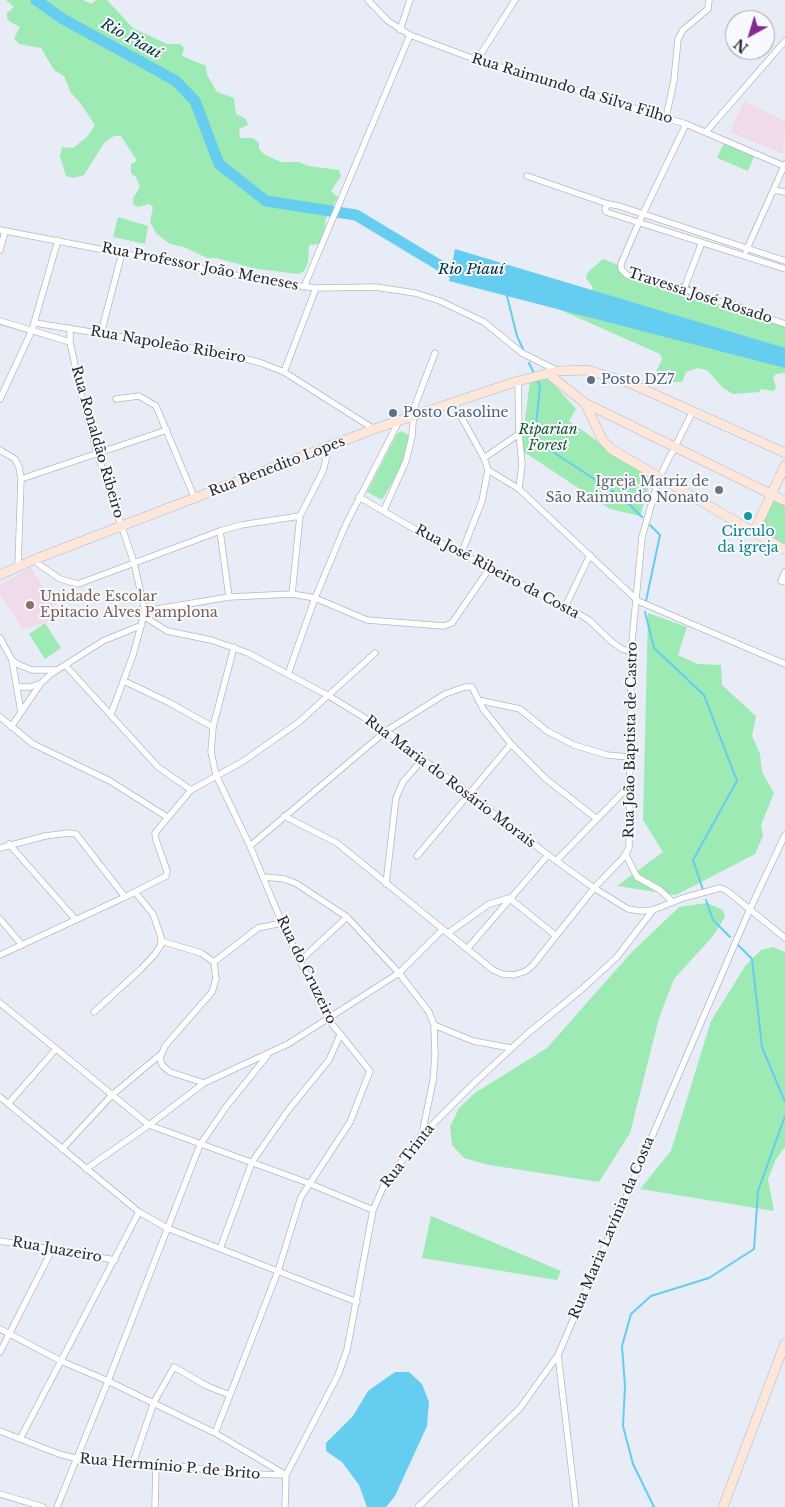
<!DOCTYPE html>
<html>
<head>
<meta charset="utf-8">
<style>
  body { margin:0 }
  #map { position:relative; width:785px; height:1507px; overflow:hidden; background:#e7ecf6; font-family:"Libre Baskerville",serif }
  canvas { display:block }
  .north { position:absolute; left:725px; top:10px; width:50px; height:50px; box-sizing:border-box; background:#f7f9fd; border:1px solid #a3a5a9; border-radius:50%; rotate:219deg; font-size:14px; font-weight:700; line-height:20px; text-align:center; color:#25272a }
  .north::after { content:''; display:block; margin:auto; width:18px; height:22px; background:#862892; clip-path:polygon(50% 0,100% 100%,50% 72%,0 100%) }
</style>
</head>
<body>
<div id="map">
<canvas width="785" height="1507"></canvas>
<div class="north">N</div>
</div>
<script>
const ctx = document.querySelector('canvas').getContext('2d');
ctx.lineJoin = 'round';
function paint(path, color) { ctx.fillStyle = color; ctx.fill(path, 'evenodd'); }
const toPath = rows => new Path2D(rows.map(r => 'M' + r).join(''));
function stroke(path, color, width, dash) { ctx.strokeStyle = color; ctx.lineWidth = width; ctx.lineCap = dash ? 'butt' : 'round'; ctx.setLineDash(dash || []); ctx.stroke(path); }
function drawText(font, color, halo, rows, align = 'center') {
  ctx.font = font + ' "Libre Baskerville",serif'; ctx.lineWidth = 4; ctx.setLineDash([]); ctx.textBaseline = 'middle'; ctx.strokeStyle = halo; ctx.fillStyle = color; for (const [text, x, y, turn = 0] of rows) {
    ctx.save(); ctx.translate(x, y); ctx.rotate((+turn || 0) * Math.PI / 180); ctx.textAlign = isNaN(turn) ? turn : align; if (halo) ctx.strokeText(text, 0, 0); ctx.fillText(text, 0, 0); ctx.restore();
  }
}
const education = toPath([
  [744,101,785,121,783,154,730,132],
  [31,567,60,617,23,630,0,594,0,585]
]);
const green = toPath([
  [6,0,83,0,92,4,96,0,107,0,133,28,167,44,180,44,184,48,182,56,206,66,207,75,217,92,234,98,236,114,246,119,248,125,239,129,240,138,253,138,259,143,259,149,265,155,281,162,299,162,308,166,339,170,341,176,331,191,338,197,326,219,323,238,318,244,309,245,308,263,304,271,298,274,257,269,216,258,207,258,184,247,170,244,156,233,150,222,153,207,149,204,138,207,133,204,133,198,140,187,136,177,131,173,131,164,137,161,121,136,114,136,104,143,84,175,74,178,66,176,60,156,62,147,73,148,88,136,95,125,81,104,71,93,64,76,54,70,41,48,19,44,14,38,20,27,10,22,7,18,7,13,14,7],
  [725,141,755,154,748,171,717,158],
  [118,217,148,226,145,244,113,237],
  [603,259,616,264,622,268,623,273,670,283,686,283,711,299,710,304,714,305,725,297,759,311,785,327,785,373,776,374,773,377,776,388,773,391,761,389,759,392,733,394,723,388,707,370,697,368,686,372,682,382,668,382,656,372,662,359,660,354,556,308,593,294,592,286,586,278,588,272],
  [547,377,576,409,569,421,651,479,640,516,610,509,521,450,530,381],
  [401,431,408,435,409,441,401,467,382,500,367,492,397,434],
  [774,500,785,505,785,545,759,530],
  [648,613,687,627,678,655,698,664,721,665,722,685,756,716,752,736,760,754,762,772,774,793,761,825,763,836,755,854,676,895,617,886,663,852,643,820],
  [45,623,61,648,45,659,29,634],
  [707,903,723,910,725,917,713,936,674,979,659,1018,630,1133,599,1182,489,1165,464,1158,452,1145,450,1127,459,1108,475,1093,547,1048,630,954,679,907],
  [773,947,785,952,785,1147,776,1159,768,1179,774,1211,640,1189,671,1151,711,1021,746,965,761,950],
  [431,1216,561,1271,557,1280,422,1258]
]);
const water = toPath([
  [455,249,785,348,785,368,449,281],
  [395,1372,409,1372,422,1384,429,1402,427,1426,395,1496,386,1507,367,1507,359,1485,342,1462,326,1451,326,1443,353,1416,368,1391]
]);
const stream = toPath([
  [507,296,517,336,523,349],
  [529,363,533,371],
  [538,382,540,386,535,435,544,446,623,498,642,517],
  [646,601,660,535,650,525],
  [645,612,654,648,704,695,737,781,693,860,703,890],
  [706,900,713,920,730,937],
  [738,945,752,959,762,1047,785,1102],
  [654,1507,633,1464,623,1426,625,1386,622,1346,631,1314,651,1296,709,1278,754,1249,758,1191,785,1116]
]);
const river = toPath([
  [36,0,63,19,176,81,195,101,219,164,266,201,356,215,449,271,465,276]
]);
const street = toPath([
  [368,0,388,21,410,35,477,60,686,124,784,166],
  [400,30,410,0],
  [477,60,515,0],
  [666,118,674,80,678,39,683,30,708,9,709,0],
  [686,124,639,222,621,264,621,269,627,275,684,289,785,324],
  [706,132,785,41],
  [527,176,608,204],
  [773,190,785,192],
  [0,230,271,282,316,288,375,287,415,293,440,301,484,322,522,353,558,371],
  [0,250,5,231],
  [746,251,785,164],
  [785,261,619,206,609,204,605,208,606,212,785,269],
  [304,287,410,35],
  [684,289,702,242],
  [0,321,70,342],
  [35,323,228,354,261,363,284,372,374,429],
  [70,328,70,342,82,398,97,453,134,563,145,611,133,655,111,714],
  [101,333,122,253],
  [284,372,316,288],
  [0,399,32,330,58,240],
  [116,399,139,396,156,406,195,499],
  [453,402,484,458,488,470,482,501,462,552],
  [0,450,15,459,19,467,21,479,18,566],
  [484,458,519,434,518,381],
  [488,470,519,489,638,601,785,664],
  [21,479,167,430],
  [519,489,522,464,519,434],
  [359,497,423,534,579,614,589,620,612,642,622,649,631,652],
  [384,510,406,461,412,436,414,408,435,353],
  [220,531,229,597],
  [33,560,60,579,78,584,220,531,241,525,300,516],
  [785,572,781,581,785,582],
  [292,594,300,516,323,471,329,447],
  [565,607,590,555],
  [145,611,229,597,292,594,315,598,367,620,444,626,452,623,489,569],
  [145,617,167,631,211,640,248,653,329,696,386,731,548,855,594,888,628,909,641,911,653,910,683,898,720,888,726,890,785,938],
  [0,638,12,660,17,664,32,670,56,670],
  [12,660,21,712],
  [66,666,158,767,191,790],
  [288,674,315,598,346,524,399,421],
  [124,681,170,703,213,727],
  [17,687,30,687,39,684],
  [478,700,520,709,547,731,574,745,607,755,629,757],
  [0,717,33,744,110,781,167,817],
  [11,727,41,683,51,674,103,641,142,625],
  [284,816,337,843,493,970,502,974,514,975,526,971,533,965,594,888,623,858,629,848,631,652,642,537,659,478,693,411],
  [9,844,76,920],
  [250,846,386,731,445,694,465,687,472,687,483,709,511,744,546,779,597,819],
  [0,848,45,836,68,833,76,834,125,897,0,955],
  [626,855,637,877,660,890,673,902],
  [417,856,511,744],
  [557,860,629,786],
  [264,877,285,879,297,884,347,917,399,973,429,1012,434,1025,435,1056,433,1081,422,1134],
  [386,884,396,798,403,782,423,759],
  [125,897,166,876,167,871,156,840,155,833,191,790,242,762,299,722,375,653],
  [0,919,22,945],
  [448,933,489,904,509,898,555,935],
  [161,941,201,953,214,962,216,979,212,992,165,1046,160,1058,162,1065,170,1072,204,1083],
  [467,949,548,855],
  [301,960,347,917],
  [214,962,258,928,282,923],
  [0,1003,149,1125,204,1083,288,1044,399,973,443,929],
  [94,1012,142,968,155,954,161,945,161,937,153,914,135,892],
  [434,1025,473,1041,511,1048],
  [0,1097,139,1212,167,1228,357,1302],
  [8,1104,56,1049],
  [62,1149,112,1095,161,1054],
  [86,1169,149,1125,308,1183,373,1210],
  [0,1241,115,1260],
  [220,1249,252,1162,289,1109,329,1060,340,1035],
  [0,1329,61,1361,108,1381,200,1145,226,1107,267,1056],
  [0,1352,52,1250],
  [558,1355,576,1507],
  [0,1431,59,1454,91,1462,192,1467,223,1473,284,1475],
  [215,1433,230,1395],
  [20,1439,139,1212],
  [132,1466,154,1402,174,1367,207,1386,230,1395,278,1271,301,1197,350,1122,370,1071,328,1019,282,923,250,846,216,775,211,752,213,727,234,647],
  [0,1494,43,1507],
  [57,1507,108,1381,215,1433,286,1475],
  [155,1507,156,1466],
  [285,1507,286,1475,338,1375,347,1350,373,1210,385,1183,421,1136,473,1084,527,1034,582,989,617,957,653,910],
  [418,1507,520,1408,558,1355,749,911,785,835]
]);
const secondary = toPath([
  [547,373,585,403,785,501],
  [585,403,602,439,611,449,785,550],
  [754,532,785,465],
  [0,575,33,560,374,429,518,381,558,371,588,370,632,384,785,453],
  [723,1507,785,1343]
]);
const markers = [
  [591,380,5,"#5c6f8a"],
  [393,413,5,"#5c6f8a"],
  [719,490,5,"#6b7280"],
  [748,516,5,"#0f9aa8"],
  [30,605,5,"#8d6e63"]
];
const streetNames = [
  ["Rua Raimundo da Silva Filho",572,89,17],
  ["Rua Professor João Meneses",200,267,11],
  ["Travessa José Rosado",700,296,18],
  ["Rua Napoleão Ribeiro",168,345,10],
  ["Rua Ronaldão Ribeiro",97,442,74],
  ["Rua Benedito Lopes",277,467,-21],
  ["Rua José Ribeiro da Costa",497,572,28],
  ["Rua João Baptista de Castro",631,740,-89],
  ["Rua Maria do Rosário Morais",450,782,37],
  ["Rua do Cruzeiro",306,970,64],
  ["Rua Trinta",408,1156,-52],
  ["Rua Maria Lavínia da Costa",612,1228,-67],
  ["Rua Juazeiro",57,1250,10],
  ["Rua Hermínio P. de Brito",170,1467,5]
];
const serviceNames = [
  ["Posto DZ7",601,380],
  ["Posto Gasoline",403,413]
];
const parkNames = [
  ["Riparian",548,430],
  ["Forest",548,446]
];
const worshipNames = [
  ["Igreja Matriz de",709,482],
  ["São Raimundo Nonato",709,498]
];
const cultureNames = [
  ["Circulo",748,532],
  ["da igreja",748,548]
];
const educationNames = [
  ["Unidade Escolar",40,597],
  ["Epitacio Alves Pamplona",40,613]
];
const waterNames = [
  ["Rio Piauí",131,39,29],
  ["Rio Piauí",471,270]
];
paint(education, '#efdbea');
paint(green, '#9deab4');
paint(water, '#64cdf0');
stroke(stream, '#64cdf0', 2);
stroke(river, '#64cdf0', 11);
stroke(street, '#b4b9c2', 7);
stroke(secondary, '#b4b9c2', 10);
stroke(street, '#fff', 5.5);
stroke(secondary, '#fce7da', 9);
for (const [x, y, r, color] of markers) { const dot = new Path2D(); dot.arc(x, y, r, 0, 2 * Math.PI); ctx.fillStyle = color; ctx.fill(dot); stroke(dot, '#f7f9fd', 2); }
drawText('14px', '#25272a', '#f7f9fd', streetNames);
drawText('14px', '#4e5e75', '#f7f9fd', serviceNames, 'left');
drawText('italic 14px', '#1a5330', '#f7f9fd', parkNames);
drawText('14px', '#5b616d', '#f7f9fd', worshipNames, 'right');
drawText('14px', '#0d838f', '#f7f9fd', cultureNames);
drawText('14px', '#785e54', '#f7f9fd', educationNames, 'left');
drawText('italic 15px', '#00313f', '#f7f9fd', waterNames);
</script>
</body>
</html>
